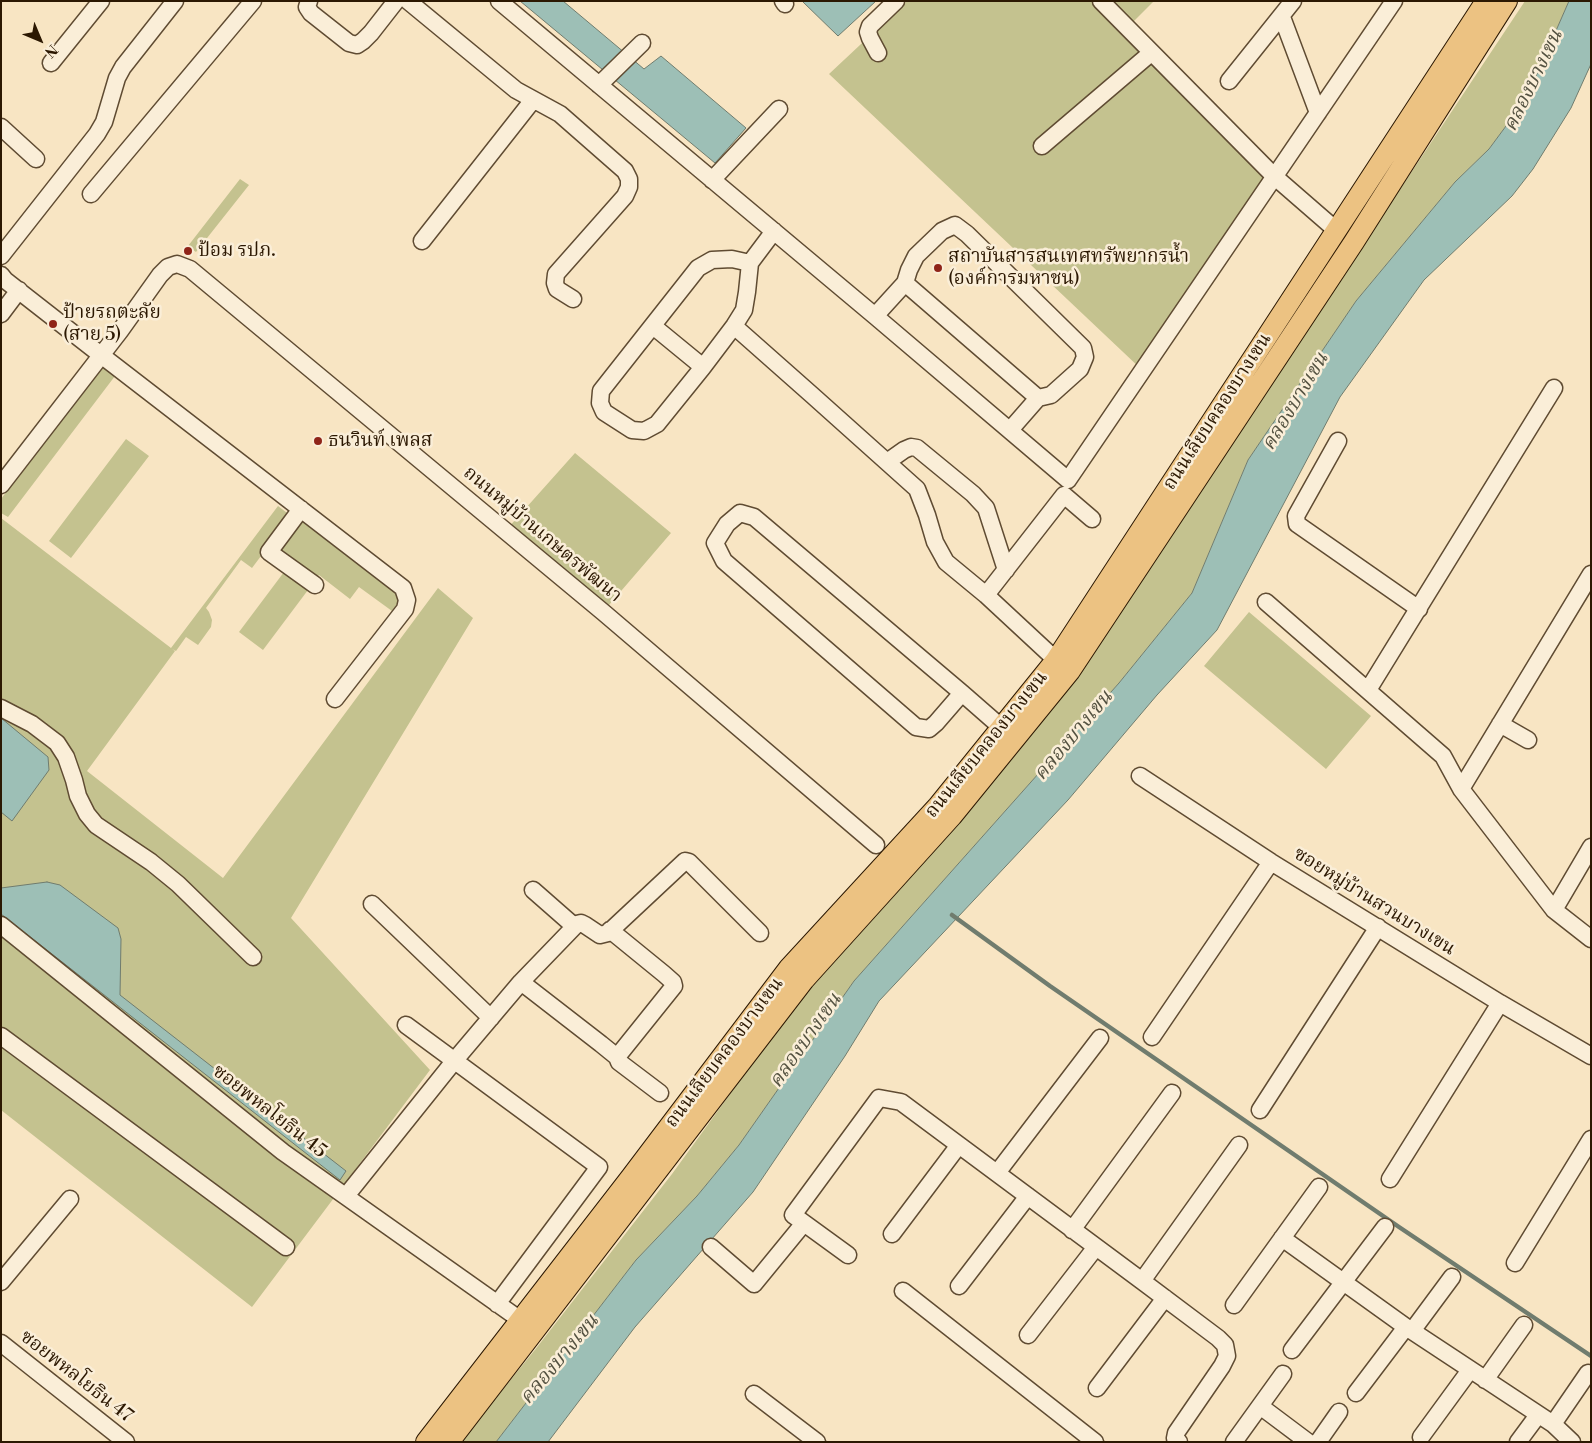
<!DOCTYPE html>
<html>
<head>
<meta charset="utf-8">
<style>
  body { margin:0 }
  #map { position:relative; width:1592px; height:1443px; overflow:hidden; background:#f8e5c3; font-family:"Libre Bodoni",serif }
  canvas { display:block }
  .frame { position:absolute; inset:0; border:2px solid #2c1802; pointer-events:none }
  .north { position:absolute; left:15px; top:15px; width:50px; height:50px; -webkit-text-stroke:4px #faeed8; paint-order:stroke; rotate:135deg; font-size:14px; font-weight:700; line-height:20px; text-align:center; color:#2c1802 }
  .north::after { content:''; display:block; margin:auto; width:18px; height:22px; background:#2c1802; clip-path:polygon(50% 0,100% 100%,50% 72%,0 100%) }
</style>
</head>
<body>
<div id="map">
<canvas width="1592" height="1443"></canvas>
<div class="frame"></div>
<div class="north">N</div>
</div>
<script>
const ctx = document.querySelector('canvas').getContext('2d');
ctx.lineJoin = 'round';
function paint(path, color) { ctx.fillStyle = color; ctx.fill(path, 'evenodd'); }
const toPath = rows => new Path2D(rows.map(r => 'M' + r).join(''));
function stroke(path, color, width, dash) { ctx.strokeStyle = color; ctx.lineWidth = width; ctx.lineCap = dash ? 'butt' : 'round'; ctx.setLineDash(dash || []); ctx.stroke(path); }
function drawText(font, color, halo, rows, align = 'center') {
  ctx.font = font + ' "Libre Bodoni","Noto Serif Thai",serif'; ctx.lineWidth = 5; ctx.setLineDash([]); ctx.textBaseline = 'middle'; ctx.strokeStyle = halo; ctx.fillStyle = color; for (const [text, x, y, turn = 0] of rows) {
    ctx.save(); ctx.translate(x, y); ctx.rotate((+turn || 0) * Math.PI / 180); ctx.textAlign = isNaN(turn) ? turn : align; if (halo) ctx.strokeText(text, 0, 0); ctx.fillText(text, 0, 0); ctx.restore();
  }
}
const green = toPath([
  [907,1,1094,1,1273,180,1141,369,829,74],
  [1111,1,1154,1,1132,23],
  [1525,1,1569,1,1526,99,1489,149,1455,182,1356,301,1248,460,1192,593,1119,683,854,981,739,1145,697,1196,636,1260,496,1442,460,1442,534,1351,672,1174,807,988,1008,764,1077,676],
  [240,179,249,185,196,252,188,246],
  [101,366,115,376,8,517,1,513,1,499],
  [126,439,149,456,71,558,49,541],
  [575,453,671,533,603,612,508,528],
  [278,506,291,516,252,568,241,560,206,608,209,612,212,620,211,627,198,645,186,637,176,651,172,649,175,651,87,771,223,878,438,588,473,618,291,918,430,1070,252,1307,1,1110,1,518,171,648],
  [301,521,402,597,392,611,359,587,350,599,319,575,314,582,277,554],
  [284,572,308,590,263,650,239,632],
  [1249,612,1371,716,1326,769,1204,666]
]);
const water = toPath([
  [520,1,563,1,644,69,661,56,746,128,715,163,520,1],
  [802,1,876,1,838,36,802,1],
  [1569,1,1591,1,1591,64,1571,108,1533,169,1512,196,1424,280,1340,397,1217,630,1157,695,1068,800,879,1001,845,1056,753,1192,635,1327,548,1442,496,1442,636,1260,697,1196,739,1145,854,981,1119,683,1192,593,1248,460,1356,301,1455,182,1489,149,1526,99,1569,1],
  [1,718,48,757,49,770,12,821,1,812,1,718],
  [47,882,60,885,118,928,121,939,120,995,346,1171,340,1180,1,914,1,888,47,882]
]);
const stream = toPath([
  [952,915,1050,986,1399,1227,1591,1356]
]);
const minor = toPath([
  [309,1,307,7,311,13,349,43,357,45,363,41,371,33,396,1],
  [408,1,516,90,560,114,625,171,629,179,629,187,625,196,556,274,555,283,557,289,573,299],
  [499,1,875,316,1068,480,1394,1],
  [783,1,785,4],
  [1101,1,1275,177,1336,230],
  [1282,17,1318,113],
  [878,53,870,38,868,32,870,26,896,1],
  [51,63,101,1],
  [1229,81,1293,1],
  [599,85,642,43],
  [1,127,36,159],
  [1042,146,1151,53],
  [712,180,779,109],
  [91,194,253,1],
  [422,241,533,100],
  [1,256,97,134,104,122,117,78,123,67,175,1],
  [750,263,732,259,712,260,698,268,601,391,600,403,604,412,632,430,644,431,657,424,703,367,734,326,744,310,747,292,750,263,774,231],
  [1,275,5,280,101,355,403,588,407,600,405,609,335,699],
  [905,283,909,270,916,256,942,231,955,225,967,234,1083,348,1085,357,1080,369,1051,395,1038,398],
  [1,314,19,290],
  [875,316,905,283,1038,398,1010,430],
  [653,326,703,367],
  [734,326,812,395,917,489,927,515,935,542,946,562,986,595,1056,660],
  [1338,441,1296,516,1297,524,1419,609],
  [887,462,904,450,911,447,917,448,973,494,986,508,1006,570],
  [1,485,120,331,160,275,168,267,177,264,190,269,603,612,876,845],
  [301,509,269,552,315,585],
  [986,595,1064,495,1092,519],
  [1266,602,1443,756,1461,789,1554,910,1591,939],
  [1368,690,1554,388],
  [962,693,936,723,929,729,916,727,724,561,715,543,727,524,740,513,754,517,962,693,1010,735],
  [1,708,32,724,57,743,66,757,74,780,78,796,87,814,96,825,151,862,178,884,253,957],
  [1500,724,1528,740],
  [1140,776,1271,862,1500,1003,1591,1056],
  [1461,789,1591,574],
  [533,890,574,926],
  [372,904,491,1018],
  [1554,910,1591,847],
  [1,925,283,1152,529,1326],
  [610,930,664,974,673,982,674,986,617,1057],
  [521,982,601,1044,617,1057,619,1062,660,1093],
  [406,1025,599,1167,497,1304],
  [1,1036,286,1247],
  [1152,1037,1271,862],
  [1260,1110,1378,927],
  [997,1173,1100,1038],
  [1390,1179,1500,1003],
  [346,1196,455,1060,521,982,577,924,581,923,585,925,600,935,608,933,685,861,689,862,760,933],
  [1072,1230,1172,1093],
  [892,1234,959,1145],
  [1282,1238,1406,1327,1553,1424,1572,1442],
  [711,1247,754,1284,804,1223],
  [848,1255,793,1215,879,1098,901,1102,1142,1281,1218,1338,1225,1345,1227,1356,1222,1366,1176,1433,1175,1438,1179,1442],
  [1515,1263,1591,1139],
  [1142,1281,1239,1145],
  [1,1282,70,1199],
  [959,1286,1028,1196],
  [903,1291,1095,1442],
  [1234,1305,1319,1187],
  [1412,1331,1452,1277],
  [1028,1335,1096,1247],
  [1,1343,126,1442],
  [1292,1350,1385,1227],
  [1485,1380,1524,1325],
  [1097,1388,1165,1298],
  [1356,1393,1406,1327],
  [754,1394,817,1442],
  [1260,1406,1308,1442],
  [1553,1424,1588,1373],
  [1421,1437,1470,1370],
  [1234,1442,1283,1374],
  [1318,1442,1339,1412],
  [1518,1442,1538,1415]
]);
const major = toPath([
  [426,1442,631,1177,789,968,938,806,1056,660,1486,1],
  [449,1442,804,980,952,816,1070,671,1354,242,1507,1]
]);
const markers = [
  [188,251,5,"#8f2418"],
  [938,268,5,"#8f2418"],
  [53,324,5,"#8f2418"],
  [318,441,5,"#8f2418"]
];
const poiNames = [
  ["ป้อม รปภ.",198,251],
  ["สถาบันสารสนเทศทรัพยากรน้ำ",948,257],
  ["(องค์การมหาชน)",948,279],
  ["ป้ายรถตะลัย",63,313],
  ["(สาย 5)",63,335],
  ["ธนวินท์ เพลส",328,441]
];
const streetNames = [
  ["ถนนเลียบคลองบางเขน",1218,412,-57],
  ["ถนนหมู่บ้านเกษตรพัฒนา",542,535,40],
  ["ถนนเลียบคลองบางเขน",987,745,-51],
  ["ซอยหมู่บ้านสวนบางเขน",1374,902,32],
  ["ถนนเลียบคลองบางเขน",725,1053,-53],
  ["ซอยพหลโยธิน 45",269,1112,38],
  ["ซอยพหลโยธิน 47",76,1377,38]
];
const waterNames = [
  ["คลองบางเขน",1534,81,-64],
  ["คลองบางเขน",1296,402,-59],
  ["คลองบางเขน",1074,736,-50],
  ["คลองบางเขน",806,1041,-55],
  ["คลองบางเขน",560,1360,-50]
];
paint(green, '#c4c28f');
paint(water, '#9dbfb6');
stroke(water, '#707c6e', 1);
stroke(stream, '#707c6e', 4.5);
stroke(minor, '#5f4b32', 19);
stroke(major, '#2c1802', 22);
stroke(minor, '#faeed8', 16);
stroke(major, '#ecc282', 20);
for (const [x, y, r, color] of markers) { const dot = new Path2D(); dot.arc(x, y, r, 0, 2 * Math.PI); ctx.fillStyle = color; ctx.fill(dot); stroke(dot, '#faeed8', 2); }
drawText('19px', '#2c1802', '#faeed8', poiNames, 'left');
drawText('19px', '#2c1802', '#faeed8', streetNames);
drawText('italic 20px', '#545241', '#faeed8', waterNames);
</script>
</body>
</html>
